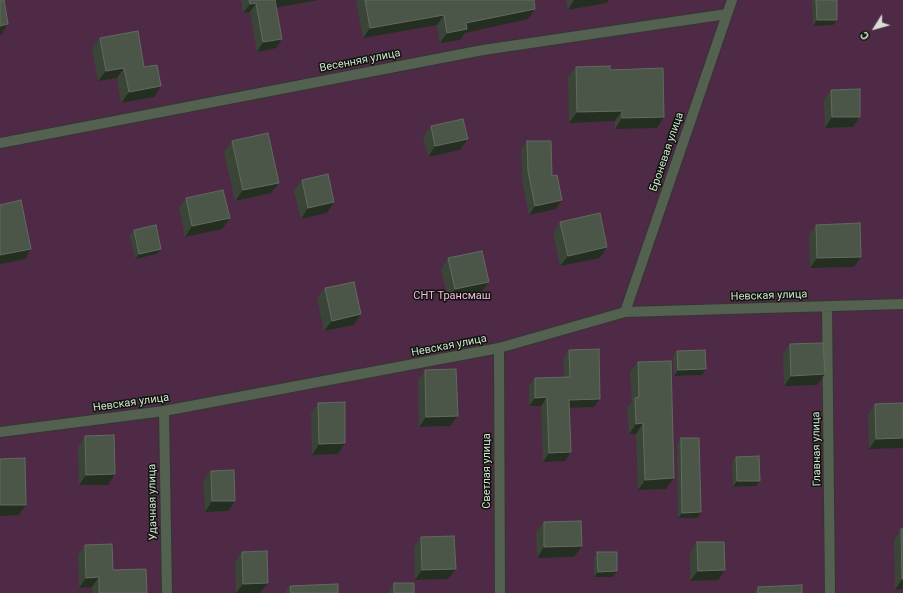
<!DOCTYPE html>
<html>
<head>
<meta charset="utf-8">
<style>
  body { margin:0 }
  #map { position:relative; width:903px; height:593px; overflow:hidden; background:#151f12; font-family:Roboto,sans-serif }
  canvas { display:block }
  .north { position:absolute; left:855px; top:8px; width:40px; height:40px; -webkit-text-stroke:3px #0c160a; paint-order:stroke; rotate:233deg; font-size:11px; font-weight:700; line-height:16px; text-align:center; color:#d8dfd6 }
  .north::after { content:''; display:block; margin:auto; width:14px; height:18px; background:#d8dfd6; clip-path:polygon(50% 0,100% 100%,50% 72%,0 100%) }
</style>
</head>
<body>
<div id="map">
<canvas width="903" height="593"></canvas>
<div class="north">С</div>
</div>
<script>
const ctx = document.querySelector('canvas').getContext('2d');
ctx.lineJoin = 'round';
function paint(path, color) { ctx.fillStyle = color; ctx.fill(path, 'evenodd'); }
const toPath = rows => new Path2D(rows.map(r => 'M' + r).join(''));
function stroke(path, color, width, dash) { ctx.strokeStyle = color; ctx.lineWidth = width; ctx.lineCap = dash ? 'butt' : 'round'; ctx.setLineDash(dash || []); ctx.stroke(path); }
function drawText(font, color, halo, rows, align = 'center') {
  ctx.font = font + ' Roboto,sans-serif'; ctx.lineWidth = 3; ctx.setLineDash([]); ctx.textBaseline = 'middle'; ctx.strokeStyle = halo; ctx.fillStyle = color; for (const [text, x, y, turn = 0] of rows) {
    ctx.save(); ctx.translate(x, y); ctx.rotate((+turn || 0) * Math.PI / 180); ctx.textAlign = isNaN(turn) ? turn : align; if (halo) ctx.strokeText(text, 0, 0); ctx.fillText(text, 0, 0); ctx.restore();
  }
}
const green = toPath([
  [0,0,903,0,903,593,0,593]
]);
const minor = toPath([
  [0,143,483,50,727,14],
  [827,306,830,593],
  [625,312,732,0],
  [499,348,500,593],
  [164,411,167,593],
  [0,432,164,411,499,348,625,312,903,304]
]);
const wall = toPath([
  [241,0,319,0,276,7,276,48,257,52,250,12,243,13],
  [356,0,534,0,528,19,465,33,460,40,440,43,437,25,363,38],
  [566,0,609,0,607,3,568,10],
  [812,0,837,0,833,25,813,26],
  [100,38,144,67,154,97,121,103,117,78,98,81,92,48],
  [576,67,610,70,664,117,657,128,615,129,615,121,569,123,568,77],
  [831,90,860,117,853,127,825,128,824,101],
  [431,126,468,139,460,150,428,157,423,137],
  [232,141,279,183,271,193,235,201,224,152],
  [527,141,552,176,556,209,529,215,522,180,521,150],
  [302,180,327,213,301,219,294,191],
  [186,198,230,218,222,229,185,237,179,208],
  [560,222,607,247,600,258,560,266,553,233],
  [816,225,854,267,810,268,809,235],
  [134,230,161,249,157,254,135,259,130,235],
  [448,258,489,282,481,292,448,299,441,269],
  [325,288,361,314,354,325,324,331,317,298],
  [790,344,817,385,784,386,783,354],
  [569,350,594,407,569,408,571,452,565,461,543,462,541,406,529,406,529,386,535,378,564,377,563,359],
  [677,351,706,369,702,375,674,376,673,356],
  [638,362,666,489,638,490,636,434,629,434,627,408,632,402,630,372],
  [425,370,458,416,450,426,419,427,418,380],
  [318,403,345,443,338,454,312,455,311,414],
  [903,403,869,449,868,415,875,404],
  [85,436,108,485,79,485,78,447],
  [681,438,701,512,698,518,678,518,677,444],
  [736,457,756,486,733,487,732,462],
  [211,471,235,501,228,511,205,512,203,481],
  [544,522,582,546,574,557,537,558,536,533],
  [901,529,903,589,895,590,894,540],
  [421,537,456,569,448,579,415,580,414,547],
  [697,542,718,580,690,581,690,553],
  [85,545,113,570,147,593,92,593,92,587,79,588,78,555],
  [242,552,268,583,260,593,236,593,235,562],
  [597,552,613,577,594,577,594,558],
  [394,583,414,593,388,593],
  [290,586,338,593,285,593],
  [758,587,802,593,754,593]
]);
const shadedWall = toPath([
  [275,0,319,0,268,9],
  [574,0,609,0,607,3,568,10],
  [256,3,250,12,243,13,250,4],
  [535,9,528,19,465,33,460,40,440,43,447,33,466,23],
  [444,15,437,25,363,38,370,28],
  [817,20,837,20,833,25,813,26],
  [8,24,1,35,0,35,0,26],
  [282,39,276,48,257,52,263,42],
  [124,68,117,78,98,81,106,71],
  [161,86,154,97,121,103,129,92],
  [622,111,615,121,569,123,577,112],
  [664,117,657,128,615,129,622,118],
  [832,117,860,117,853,127,825,128],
  [468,139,460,150,428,157,435,146],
  [279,183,271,193,235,201,243,190],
  [562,200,556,209,529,215,535,206],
  [334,202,327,213,301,219,308,208],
  [230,218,222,229,185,237,192,226],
  [607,247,600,258,560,266,568,256],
  [31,249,25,259,0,264,0,255],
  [161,249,157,254,135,259,139,254],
  [861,257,854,267,810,268,817,258],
  [489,282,481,292,448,299,455,289],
  [361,314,354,325,324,331,332,321],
  [706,369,702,375,674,376,678,370],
  [825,374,817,385,784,386,791,376],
  [547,397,541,406,529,406,535,398],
  [600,399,594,407,563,408,569,400],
  [458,416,450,426,419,427,426,417],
  [643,423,636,434,629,434,636,424],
  [903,438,903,448,869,449,876,439],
  [345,443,338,454,312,455,319,444],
  [571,452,565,461,543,462,549,453],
  [115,474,108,485,79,485,86,475],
  [674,478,666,489,638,490,645,480],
  [737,481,760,481,756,486,733,487],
  [212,501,235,501,228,511,205,512],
  [0,505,26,505,19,515,0,516],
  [701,512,698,518,678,518,682,513],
  [582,546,574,557,537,558,544,547],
  [456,569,448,579,415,580,422,570],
  [725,570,718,580,690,581,698,571],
  [617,571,613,577,594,577,598,572],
  [99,577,92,587,79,588,86,578],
  [902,579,903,579,903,589,895,590],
  [268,583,260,593,236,593,243,584]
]);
const building = toPath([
  [0,0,4,0,8,24,0,26,0,0],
  [249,0,275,0,282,39,263,42,256,3,250,4,249,0],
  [365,0,534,0,535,9,466,23,467,29,447,33,444,15,370,28,365,0],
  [816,0,837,0,837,20,817,20,816,0],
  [138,31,144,67,157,65,161,86,129,92,124,68,106,71,100,38,138,31],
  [610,66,610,70,663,68,664,117,622,118,622,111,577,112,576,67,610,66],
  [860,89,860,117,832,117,831,90,860,89],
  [463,119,468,139,435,146,431,126,463,119],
  [268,133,279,183,243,190,232,141,268,133],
  [527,141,551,141,552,176,557,175,562,200,535,206,528,171,527,141],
  [328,174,334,202,308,208,302,180,328,174],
  [223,190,230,218,192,226,186,198,223,190],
  [21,200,31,249,0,255,0,205,21,200],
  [600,213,607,247,568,256,560,222,600,213],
  [860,223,861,257,817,258,816,225,860,223],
  [156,225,161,249,139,254,134,230,156,225],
  [482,251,489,282,455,289,448,258,482,251],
  [354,282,361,314,332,321,325,288,354,282],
  [823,343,825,374,791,376,790,344,823,343],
  [599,349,600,399,569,400,571,452,549,453,547,397,535,398,535,378,570,377,569,350,599,349],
  [705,350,706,369,678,370,677,351,705,350],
  [671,361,674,478,645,480,643,423,636,424,635,398,639,397,638,362,671,361],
  [456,369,458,416,426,417,425,370,456,369],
  [345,402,345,443,319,444,318,403,345,402],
  [903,403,903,438,876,439,875,404,903,403],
  [114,435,115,474,86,475,85,436,114,435],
  [681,438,699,438,701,512,682,513,681,438],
  [759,456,760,481,737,481,736,457,759,456],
  [25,458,26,505,0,505,0,459,25,458],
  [234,470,235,501,212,501,211,471,234,470],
  [581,521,582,546,544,547,544,522,581,521],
  [901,529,903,529,903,579,902,579,901,529],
  [454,536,456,569,422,570,421,537,454,536],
  [697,542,724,542,725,570,698,571,697,542],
  [112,544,113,570,146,569,147,593,99,593,99,577,86,578,85,545,112,544],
  [267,551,268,583,243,584,242,552,267,551],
  [597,552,617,552,617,571,598,572,597,552],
  [394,583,414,583,414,593,394,593,394,583],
  [338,584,338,593,291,593,290,586,338,584],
  [802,585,802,593,758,593,758,587,802,585]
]);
const streetNames = [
  ["Весенняя улица",360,61,-11],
  ["Броневая улица",667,152,-71],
  ["Невская улица",769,296,-2],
  ["Невская улица",449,346,-11],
  ["Невская улица",131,403,-8],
  ["Главная улица",817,449,-91],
  ["Светлая улица",487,471,-90],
  ["Удачная улица",153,502,-91]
];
const parkNames = [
  ["СНТ Трансмаш",452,296]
];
paint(green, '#4f2a46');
stroke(minor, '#323831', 12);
stroke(minor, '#546050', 10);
paint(wall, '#3a4537');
paint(shadedWall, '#242f21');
paint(building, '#4b5548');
stroke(building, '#616b5e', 1);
drawText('11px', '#d8dfd6', '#0c160a', streetNames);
drawText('11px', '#fbb4e9', '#0c160a', parkNames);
</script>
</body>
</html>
